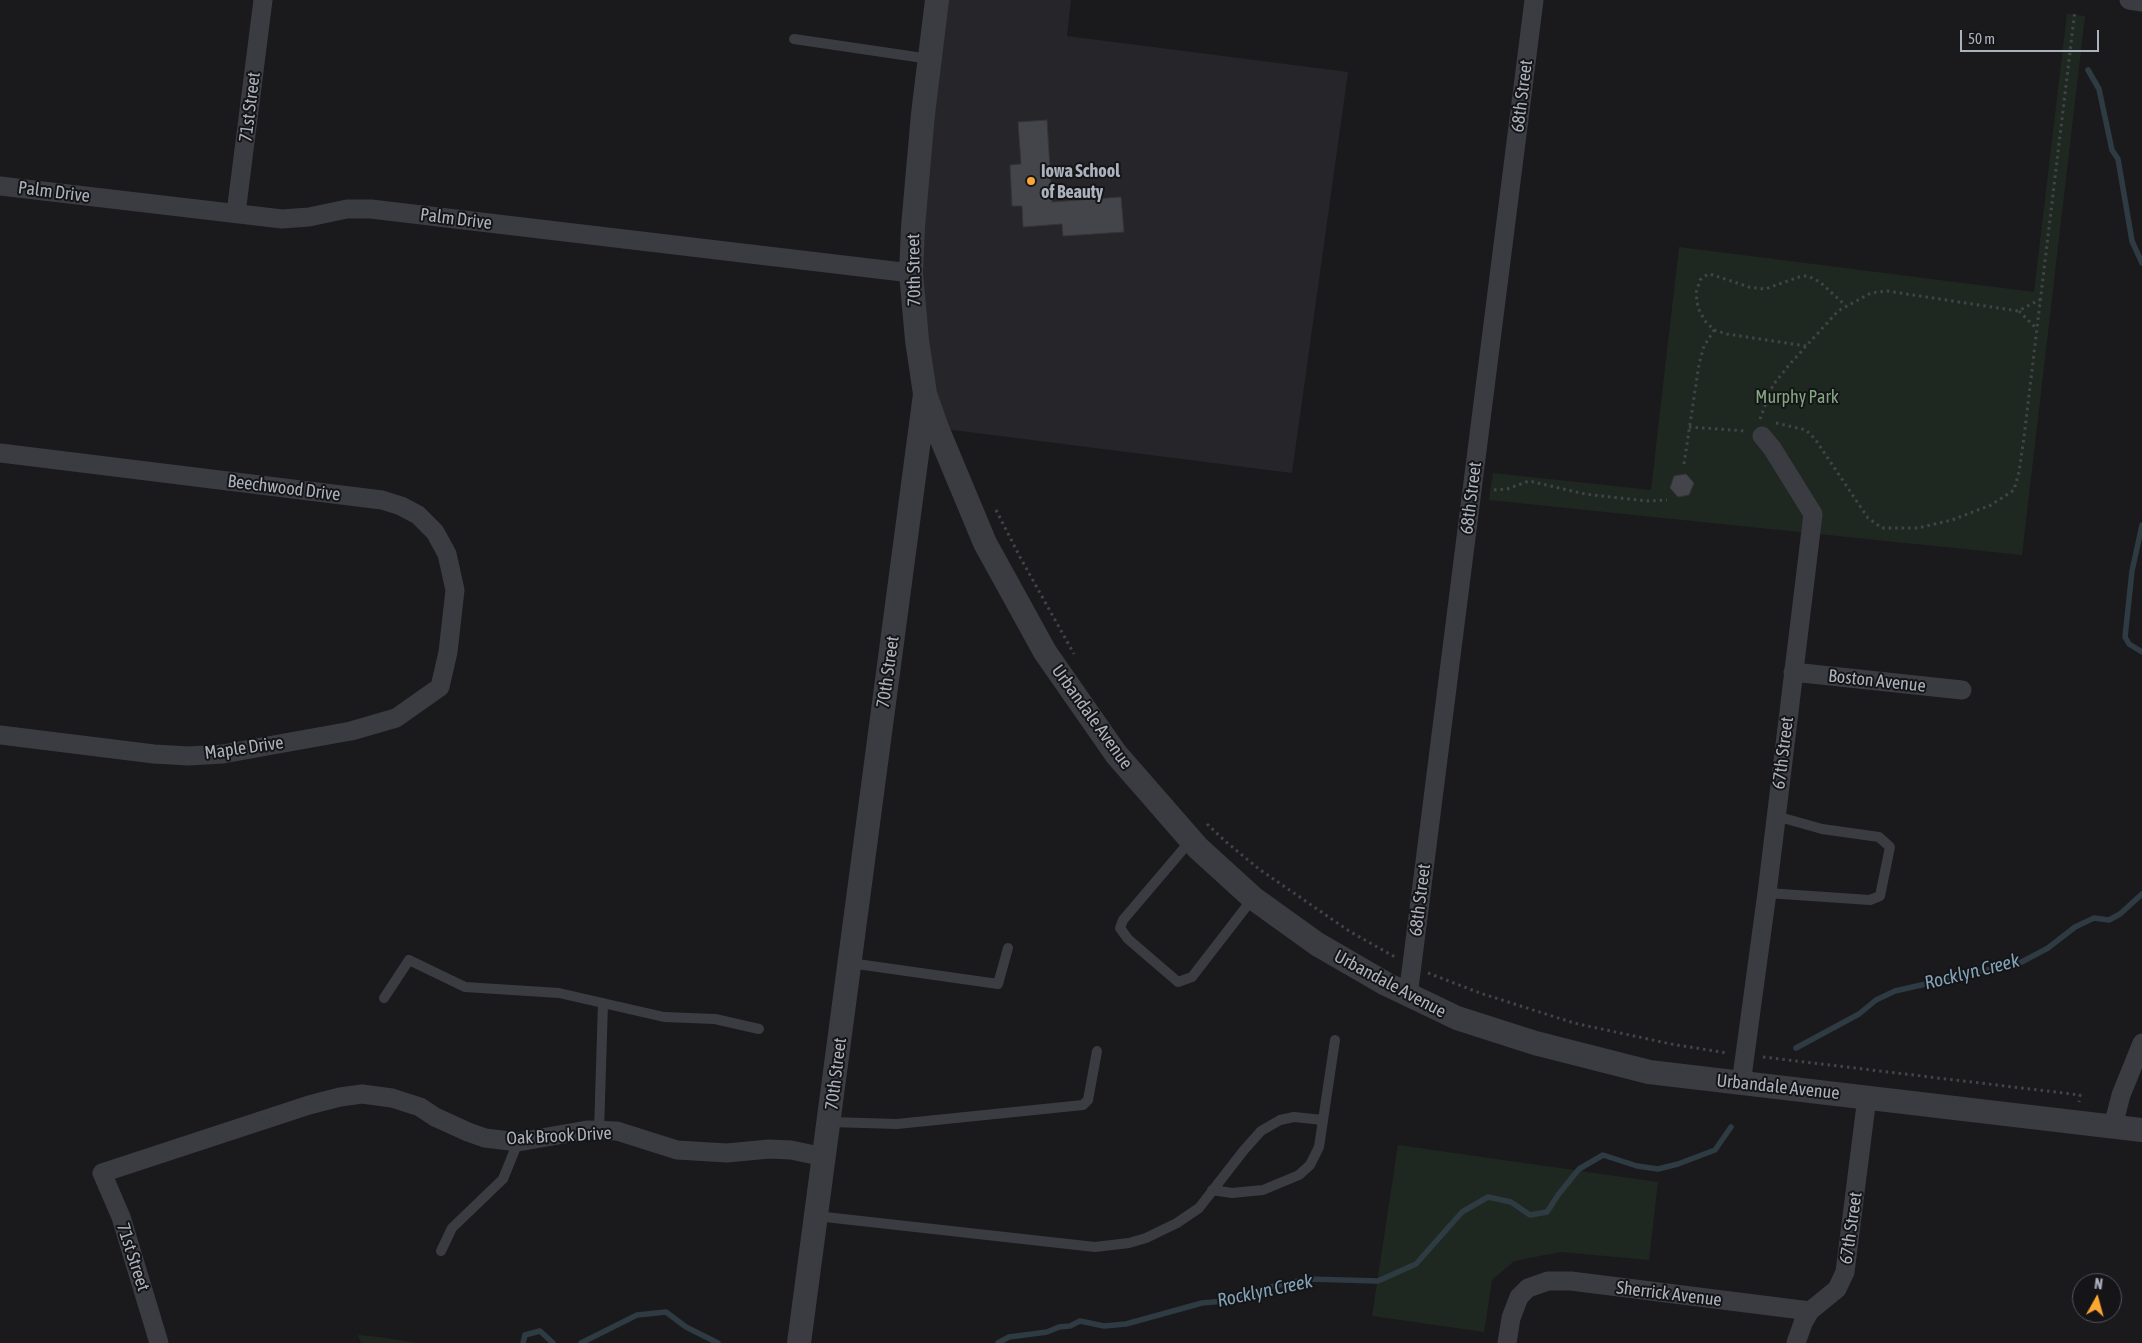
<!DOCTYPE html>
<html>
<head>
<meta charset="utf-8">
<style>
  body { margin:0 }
  #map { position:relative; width:2142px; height:1343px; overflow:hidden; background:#1a1a1d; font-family:"Asap Condensed",sans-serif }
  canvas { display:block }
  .north { position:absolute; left:2072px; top:1273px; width:50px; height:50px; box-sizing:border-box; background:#151518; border:1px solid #51545a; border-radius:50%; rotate:7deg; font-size:14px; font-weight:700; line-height:20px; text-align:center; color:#acb2bd }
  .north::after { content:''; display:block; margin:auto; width:18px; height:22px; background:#fca732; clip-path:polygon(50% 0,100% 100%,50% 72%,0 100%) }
  .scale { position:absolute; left:1960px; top:30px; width:139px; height:22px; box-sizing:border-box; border:2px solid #acb2bd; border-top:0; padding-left:6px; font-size:15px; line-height:18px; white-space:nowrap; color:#acb2bd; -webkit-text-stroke:4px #151518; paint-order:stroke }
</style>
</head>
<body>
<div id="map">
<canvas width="2142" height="1343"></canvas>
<div class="north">N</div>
<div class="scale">50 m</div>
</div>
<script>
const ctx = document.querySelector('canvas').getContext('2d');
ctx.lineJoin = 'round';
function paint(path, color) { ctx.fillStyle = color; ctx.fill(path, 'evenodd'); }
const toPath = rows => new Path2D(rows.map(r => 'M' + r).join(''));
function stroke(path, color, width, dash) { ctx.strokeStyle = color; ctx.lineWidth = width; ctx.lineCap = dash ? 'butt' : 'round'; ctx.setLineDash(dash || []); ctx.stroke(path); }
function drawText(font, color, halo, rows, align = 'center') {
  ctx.font = font + ' "Asap Condensed",sans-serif'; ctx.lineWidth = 4; ctx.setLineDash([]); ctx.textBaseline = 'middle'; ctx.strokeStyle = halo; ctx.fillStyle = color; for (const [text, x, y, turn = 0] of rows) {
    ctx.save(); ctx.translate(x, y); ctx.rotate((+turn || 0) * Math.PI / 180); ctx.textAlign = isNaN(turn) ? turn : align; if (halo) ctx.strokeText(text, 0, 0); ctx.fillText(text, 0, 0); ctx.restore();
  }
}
const built = toPath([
  [937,0,1071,0,1067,36,1348,72,1292,473,937,428,917,340]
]);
const green = toPath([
  [2067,14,2085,16,2022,555,1489,500,1493,473,1651,490,1679,247,2034,292],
  [1398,1145,1658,1182,1649,1260,1561,1252,1514,1261,1492,1280,1484,1332,1372,1316],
  [358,1335,378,1337,418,1343,361,1343]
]);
const stream = toPath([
  [2088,70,2099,89,2112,150,2118,159,2132,241,2142,263],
  [2142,525,2132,571,2125,637,2129,644,2142,652],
  [1796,1048,1859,1014,1876,1000,1895,991,2009,965,2016,965,2048,948,2075,927,2094,918,2109,920,2120,914,2142,894],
  [523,1343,525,1335,540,1331,553,1343],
  [581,1343,637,1315,666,1312,686,1327,718,1343],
  [998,1343,1009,1337,1047,1332,1059,1327,1070,1326,1080,1321,1104,1326,1126,1324,1202,1303,1224,1301,1261,1289,1308,1279,1378,1281,1416,1264,1462,1212,1488,1197,1511,1202,1530,1215,1547,1212,1558,1195,1579,1169,1603,1155,1637,1166,1658,1169,1678,1164,1715,1150,1731,1127]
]);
const building = toPath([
  [1047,120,1052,202,1121,197,1124,232,1063,236,1062,224,1023,227,1022,206,1012,206,1010,165,1021,164,1018,122,1047,120],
  [1686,474,1694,483,1689,495,1678,497,1670,488,1674,476,1686,474]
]);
const path = toPath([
  [2019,311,2037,329],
  [1806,346,1727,334,1714,330,1705,321,1698,308,1696,293,1700,280,1708,274,1713,275,1749,287,1765,289,1802,276,1808,276,1820,282,1846,306],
  [1760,419,1773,385,1789,365,1838,311,1871,293,1887,291,2018,311,2041,299],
  [1776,423,1806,430,1815,439,1868,518,1882,528,1918,528,1952,520,1991,505,2014,490,2019,472,2024,437,2075,10],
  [1689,427,1746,431],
  [1684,464,1699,364,1704,346,1714,330],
  [1494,490,1507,489,1529,481,1585,494,1646,501,1667,500],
  [996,510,1020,557,1074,654],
  [1207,824,1225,841,1259,869,1349,931,1395,957],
  [1428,973,1480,993,1574,1023,1671,1044,1727,1053],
  [1763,1057,2080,1095,2079,1102]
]);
const service = toPath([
  [794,39,930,59],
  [1191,840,1123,920,1120,928,1128,939,1178,982,1192,977,1253,898],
  [1767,893,1870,900,1880,896,1890,847,1879,837,1822,829,1776,816],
  [850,963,998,984,1008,948],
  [384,998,409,960,465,987,559,993,664,1017,715,1019,759,1029],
  [830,1122,897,1124,1083,1105,1088,1100,1097,1051],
  [599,1131,603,1003],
  [1212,1190,1232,1193,1263,1190,1299,1175,1310,1165,1319,1147,1335,1040],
  [816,1216,1095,1247,1129,1243,1146,1238,1177,1223,1199,1208,1244,1150,1261,1131,1280,1120,1294,1117,1323,1120],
  [441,1251,452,1228,503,1179,518,1142]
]);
const minor = toPath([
  [2129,0,2142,2],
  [0,186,282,219,309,217,347,209,371,209,911,273],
  [236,213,263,0],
  [0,453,382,500,401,506,418,515,435,532,447,554,455,590,448,652,440,687,396,718,351,731,223,754,189,756,154,754,0,735],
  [1793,672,1962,690],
  [1408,996,1534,0],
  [1741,1084,1767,893,1813,514,1772,448,1762,436],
  [2113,1126,2121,1095,2142,1043],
  [159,1343,121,1217,102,1173,309,1105,340,1097,362,1094,392,1098,420,1107,435,1117,468,1132,485,1138,518,1142,587,1130,617,1131,677,1150,727,1153,769,1149,791,1150,824,1157],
  [1507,1343,1511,1318,1519,1297,1528,1288,1548,1281,1571,1281,1810,1311],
  [1796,1343,1803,1323,1810,1311,1837,1289,1845,1272,1867,1097]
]);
const tertiary = toPath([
  [925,394,937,428,985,543,1045,652,1116,754,1198,848,1253,898,1317,944,1386,984,1457,1018,1535,1043,1649,1072,2142,1130],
  [799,1343,925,394,917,340,911,273,913,227,923,114,937,0]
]);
const markers = [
  [1031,181,5,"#fca732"]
];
const streetNames = [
  ["68th Street",1522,96,-83],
  ["71st Street",250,107,-83],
  ["Palm Drive",54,192,7],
  ["Palm Drive",456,219,7],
  ["70th Street",914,270,-91],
  ["Beechwood Drive",284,488,7],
  ["68th Street",1471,498,-83],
  ["70th Street",888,672,-82],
  ["Boston Avenue",1877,681,6],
  ["Urbandale Avenue",1092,717,54],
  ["Maple Drive",244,748,-8],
  ["67th Street",1783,753,-83],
  ["68th Street",1420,900,-83],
  ["Urbandale Avenue",1390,984,28],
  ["70th Street",836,1074,-83],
  ["Urbandale Avenue",1778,1087,6],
  ["Oak Brook Drive",559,1136,-3],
  ["67th Street",1851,1228,-82],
  ["71st Street",133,1257,72],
  ["Sherrick Avenue",1669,1294,7]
];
const poiNames = [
  ["Iowa School",1041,171],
  ["of Beauty",1041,192]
];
const parkNames = [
  ["Murphy Park",1797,397]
];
const waterNames = [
  ["Rocklyn Creek",1972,972,-14],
  ["Rocklyn Creek",1265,1291,-12]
];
paint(built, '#26262a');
paint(green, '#1f2820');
stroke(stream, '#2f3b42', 5.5);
paint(building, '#44454a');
stroke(building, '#343439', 1);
stroke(path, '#414449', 3, [2.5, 4]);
stroke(service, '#3b3c42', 10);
stroke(minor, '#3b3c42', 19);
stroke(tertiary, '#3b3c42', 24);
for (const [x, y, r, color] of markers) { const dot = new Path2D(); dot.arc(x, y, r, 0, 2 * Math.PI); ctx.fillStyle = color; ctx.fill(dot); stroke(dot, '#151518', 2); }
drawText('18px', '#acb2bd', '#151518', streetNames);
drawText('bold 18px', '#acb2bd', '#151518', poiNames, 'left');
drawText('18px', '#83a882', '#151518', parkNames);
drawText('italic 19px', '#82a4b9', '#151518', waterNames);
</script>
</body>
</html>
